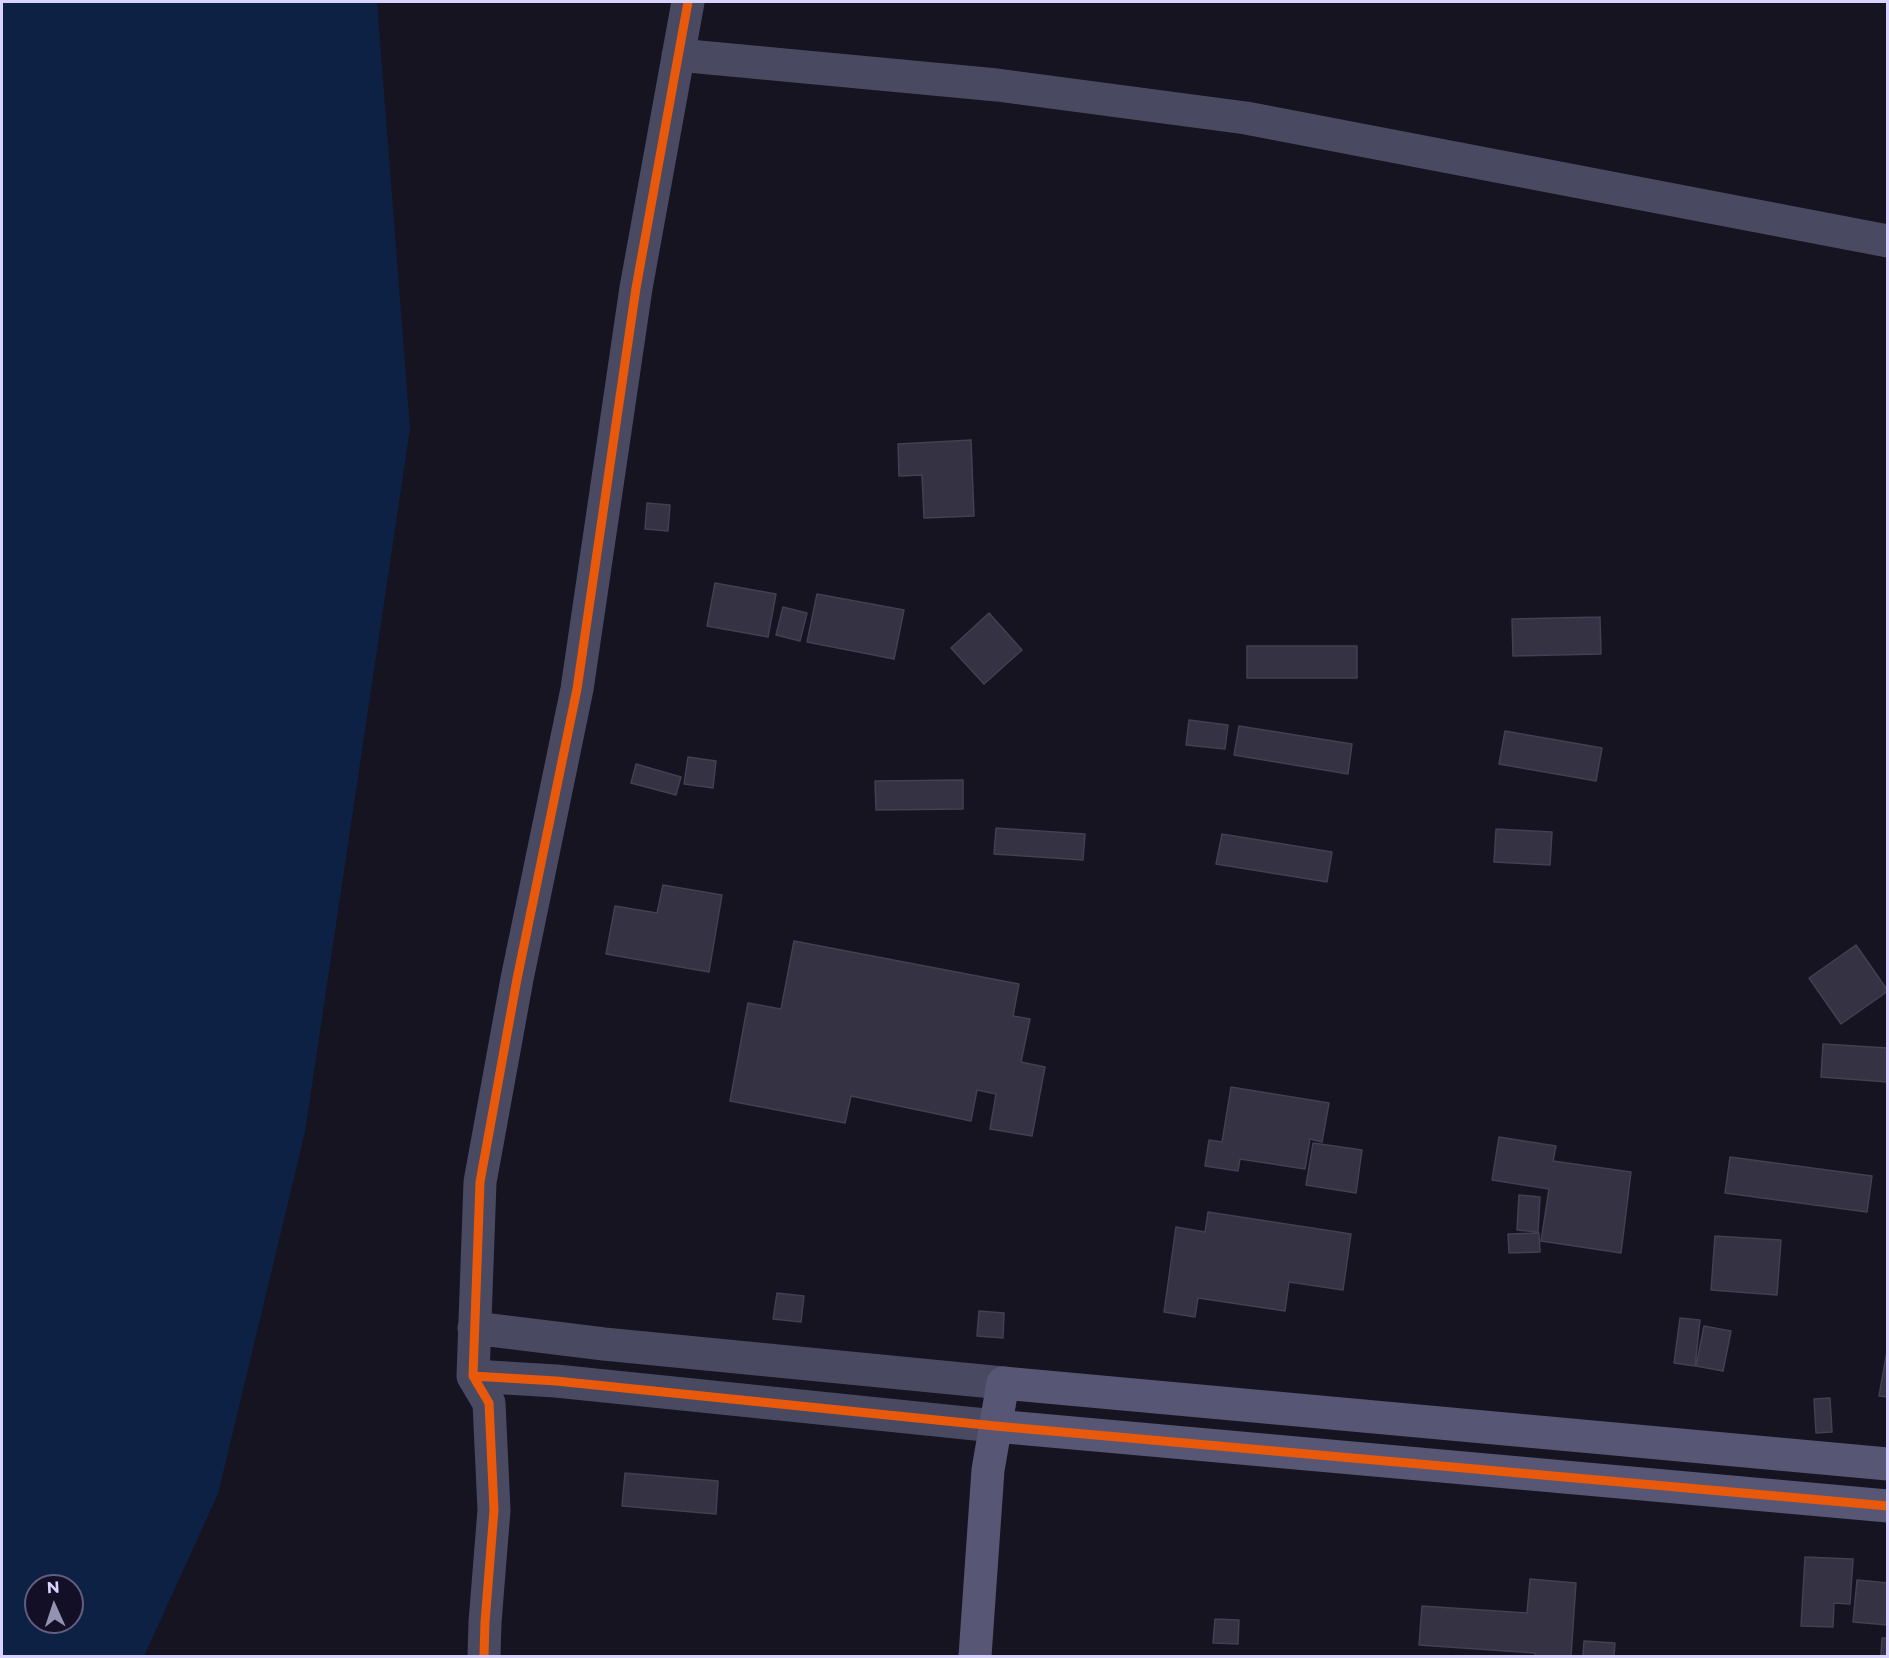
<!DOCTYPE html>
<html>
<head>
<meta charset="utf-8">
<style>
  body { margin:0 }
  #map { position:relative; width:1889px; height:1658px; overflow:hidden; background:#161421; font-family:Montserrat,sans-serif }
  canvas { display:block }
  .frame { position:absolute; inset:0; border:3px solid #d9d4ff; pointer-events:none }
  .north { position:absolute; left:24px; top:1574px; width:60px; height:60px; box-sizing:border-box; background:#130f26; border:2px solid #625e7d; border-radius:50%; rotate:357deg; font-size:16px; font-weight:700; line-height:24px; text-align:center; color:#d9d4ff }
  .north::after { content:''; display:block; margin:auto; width:21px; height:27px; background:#9591b1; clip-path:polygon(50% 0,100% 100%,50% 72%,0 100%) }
</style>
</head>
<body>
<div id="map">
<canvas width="1889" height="1658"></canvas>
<div class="frame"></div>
<div class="north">N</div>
</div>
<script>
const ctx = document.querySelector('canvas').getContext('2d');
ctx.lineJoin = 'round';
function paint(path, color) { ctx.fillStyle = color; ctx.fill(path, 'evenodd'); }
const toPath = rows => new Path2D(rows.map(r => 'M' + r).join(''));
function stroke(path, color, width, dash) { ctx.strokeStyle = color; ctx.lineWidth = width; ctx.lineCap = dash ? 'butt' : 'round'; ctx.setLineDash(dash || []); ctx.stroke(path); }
const water = toPath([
  [2,2,377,2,410,429,305,1132,218,1494,144,1656,2,1656],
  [36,1586,72,1586,72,1622,36,1622]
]);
const building = toPath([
  [971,440,974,516,924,518,922,475,899,476,898,444,971,440],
  [647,503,670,505,668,531,645,529,647,503],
  [715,583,776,594,768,637,707,626,715,583],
  [817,594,904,610,894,659,807,642,817,594],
  [783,607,807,613,800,641,776,635,783,607],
  [989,613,1022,650,984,684,951,648,989,613],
  [1600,617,1601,654,1513,656,1512,619,1600,617],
  [1247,646,1357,646,1357,678,1247,678,1247,646],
  [1189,720,1228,725,1225,749,1186,745,1189,720],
  [1239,726,1352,744,1348,774,1234,755,1239,726],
  [1505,731,1602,748,1596,781,1499,764,1505,731],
  [688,757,716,761,713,788,684,784,688,757],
  [636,764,681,777,676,795,631,783,636,764],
  [963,780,963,809,876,810,875,781,963,780],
  [996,828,1085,834,1083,860,994,854,996,828],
  [1496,829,1552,832,1550,865,1494,862,1496,829],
  [1222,834,1332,852,1327,882,1216,864,1222,834],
  [663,885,722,895,709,972,606,954,615,906,657,913,663,885],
  [794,941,1019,984,1013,1016,1030,1019,1021,1062,1045,1067,1032,1136,990,1129,996,1094,977,1090,971,1121,851,1096,845,1123,730,1101,748,1003,781,1009,794,941],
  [1856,945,1888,991,1841,1024,1809,978,1856,945],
  [1823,1044,1888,1048,1888,1082,1821,1077,1823,1044],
  [1231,1087,1329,1103,1322,1142,1310,1139,1305,1169,1240,1159,1238,1171,1205,1166,1209,1140,1222,1142,1231,1087],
  [1499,1137,1556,1146,1553,1161,1631,1172,1621,1253,1541,1241,1549,1189,1492,1180,1499,1137],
  [1313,1143,1362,1150,1356,1193,1306,1185,1313,1143],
  [1730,1157,1872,1176,1867,1212,1725,1193,1730,1157],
  [1519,1195,1540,1197,1538,1232,1517,1230,1519,1195],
  [1208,1212,1351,1234,1343,1290,1289,1282,1285,1311,1198,1298,1195,1317,1164,1312,1176,1227,1205,1232,1208,1212],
  [1539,1233,1540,1252,1509,1253,1508,1234,1539,1233],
  [1715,1236,1781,1240,1777,1295,1711,1290,1715,1236],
  [777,1293,804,1296,801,1322,773,1319,777,1293],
  [979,1311,1004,1313,1003,1338,977,1336,979,1311],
  [1680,1318,1700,1320,1695,1366,1674,1363,1680,1318],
  [1704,1326,1731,1331,1723,1371,1696,1366,1704,1326],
  [1888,1346,1888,1397,1879,1396,1888,1346],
  [1830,1398,1832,1432,1816,1433,1814,1399,1830,1398],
  [625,1473,718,1481,716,1514,622,1506,625,1473],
  [1805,1557,1853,1559,1850,1604,1834,1603,1833,1627,1801,1626,1805,1557],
  [1530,1579,1576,1583,1571,1656,1535,1656,1535,1653,1419,1645,1422,1606,1527,1613,1530,1579],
  [1857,1580,1888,1583,1888,1625,1853,1622,1857,1580],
  [1215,1619,1239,1620,1238,1644,1213,1643,1215,1619],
  [1882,1638,1888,1638,1888,1656,1881,1656,1882,1638],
  [1584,1641,1615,1643,1614,1656,1583,1656,1584,1641]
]);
const street = toPath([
  [678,55,997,85,1246,118,1888,241],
  [474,1328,604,1344,1003,1383],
  [473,1376,556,1381,995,1426],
  [484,1656,485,1622,494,1510,489,1403,473,1376,480,1182,517,979,577,689,636,288,688,2]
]);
const secondary = toPath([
  [995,1426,1888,1506],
  [975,1656,988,1470,1003,1383,1888,1464]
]);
const cycleway = toPath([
  [473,1376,556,1381,995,1426,1888,1506],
  [484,1656,485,1622,494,1510,489,1403,473,1376,480,1182,517,979,577,689,636,288,688,2]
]);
paint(water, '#0d2144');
paint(building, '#343243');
stroke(building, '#433f54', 1.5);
stroke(street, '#4a4962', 33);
stroke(secondary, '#575674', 33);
stroke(cycleway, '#e8590c', 9);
</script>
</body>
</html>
